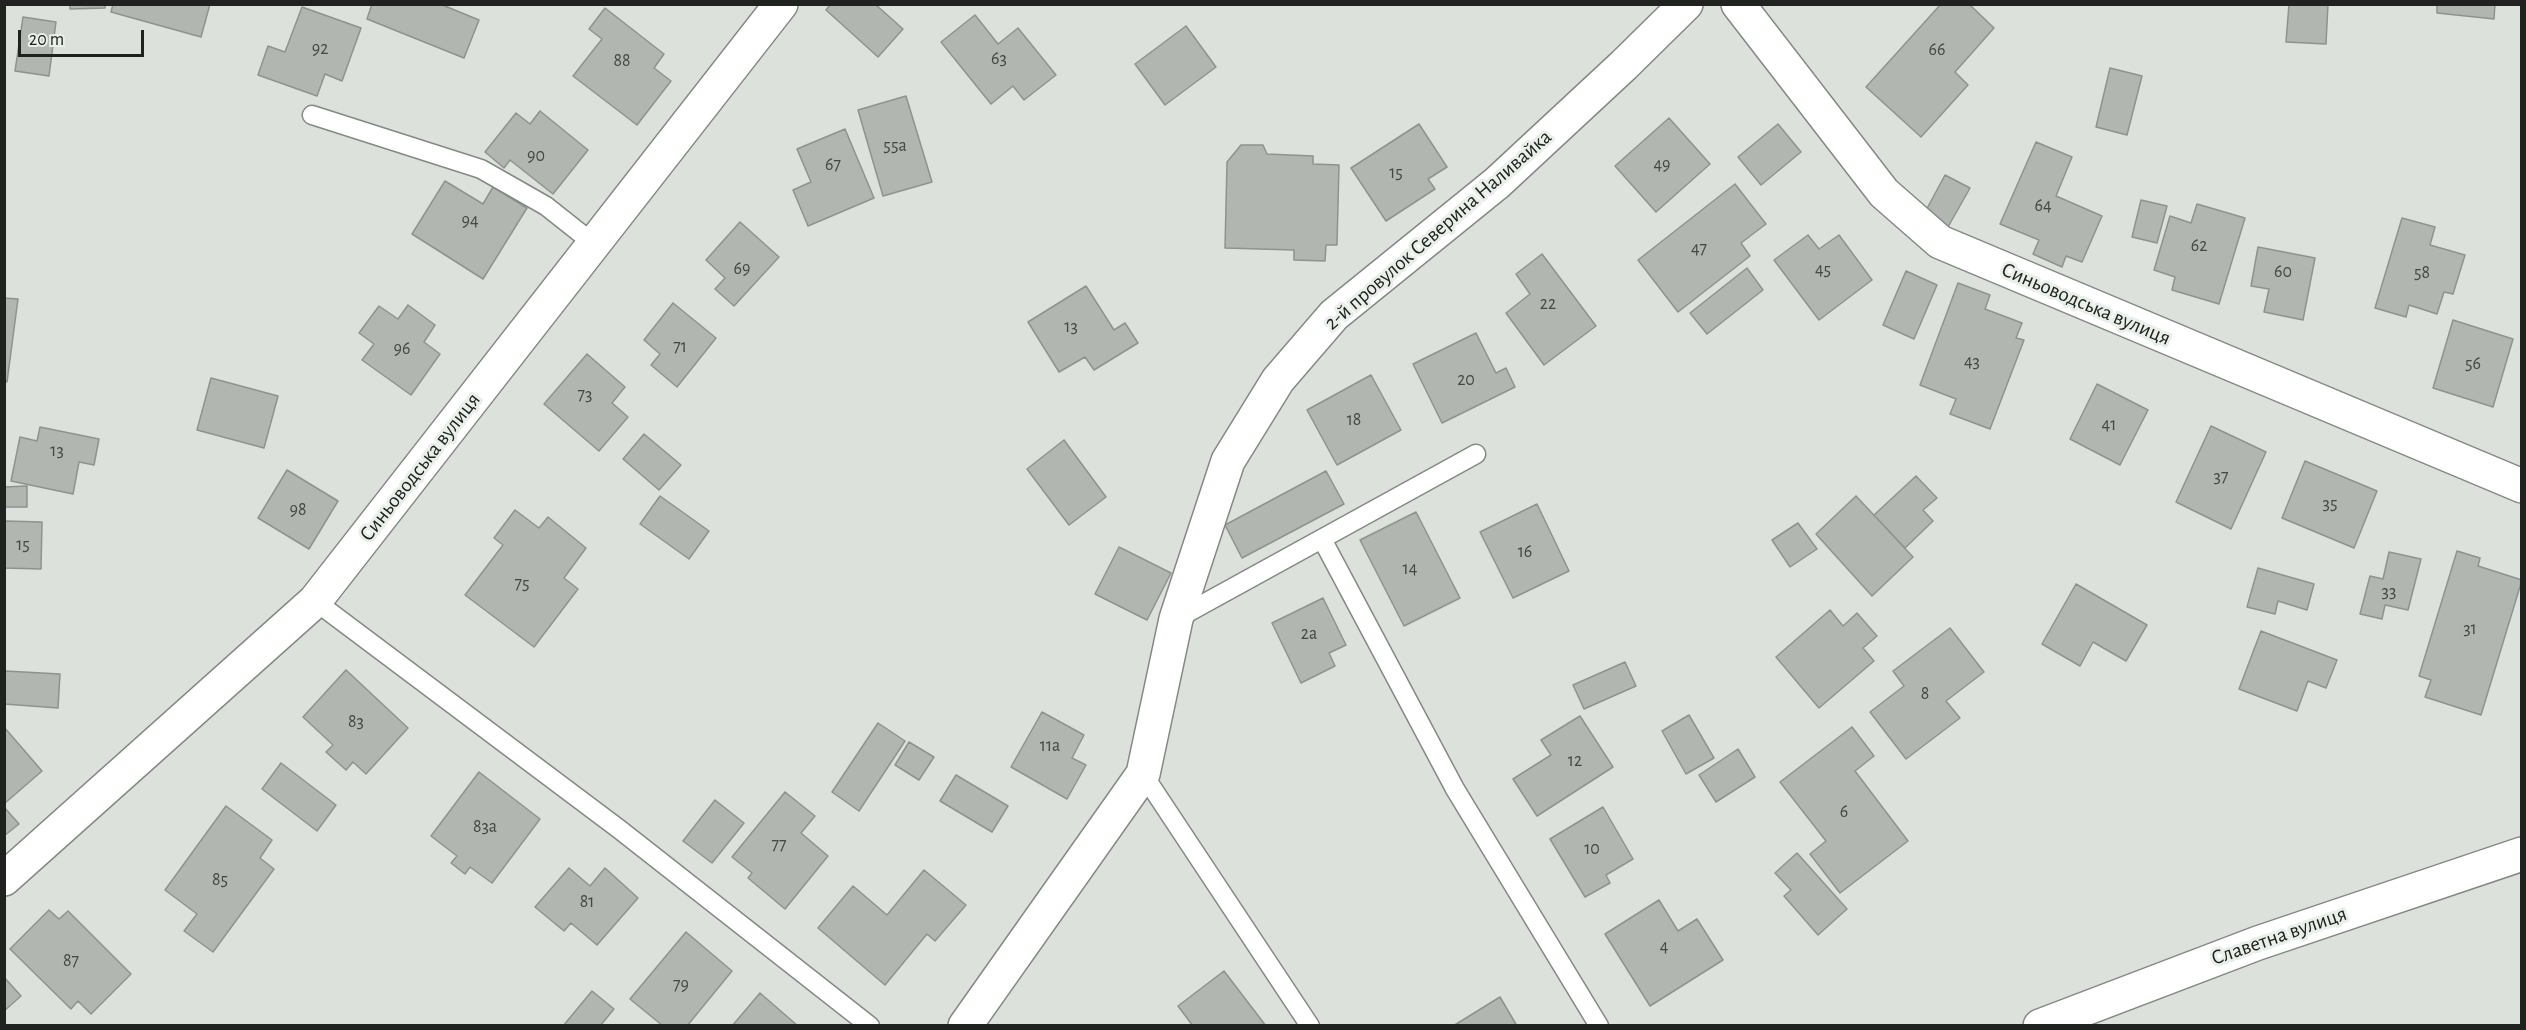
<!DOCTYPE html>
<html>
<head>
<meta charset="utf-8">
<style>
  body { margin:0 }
  #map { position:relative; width:2526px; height:1030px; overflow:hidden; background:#dce1dc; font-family:"Alegreya Sans",sans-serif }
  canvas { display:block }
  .frame { position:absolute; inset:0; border:6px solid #202220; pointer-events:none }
  .scale { position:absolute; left:18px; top:30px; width:126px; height:27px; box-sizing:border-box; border:3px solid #202220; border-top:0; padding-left:8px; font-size:18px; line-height:21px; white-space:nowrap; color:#202220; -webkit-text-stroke:4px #e9efe9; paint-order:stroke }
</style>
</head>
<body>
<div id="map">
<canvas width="2526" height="1030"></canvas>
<div class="frame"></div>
<div class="scale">20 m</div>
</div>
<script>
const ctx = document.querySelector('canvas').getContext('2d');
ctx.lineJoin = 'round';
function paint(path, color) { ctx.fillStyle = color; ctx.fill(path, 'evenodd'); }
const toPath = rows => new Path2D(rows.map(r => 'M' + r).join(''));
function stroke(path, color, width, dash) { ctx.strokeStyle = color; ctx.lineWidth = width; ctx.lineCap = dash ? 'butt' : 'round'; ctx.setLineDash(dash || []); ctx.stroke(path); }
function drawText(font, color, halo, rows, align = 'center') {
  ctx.font = font + ' "Alegreya Sans",sans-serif'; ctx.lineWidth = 6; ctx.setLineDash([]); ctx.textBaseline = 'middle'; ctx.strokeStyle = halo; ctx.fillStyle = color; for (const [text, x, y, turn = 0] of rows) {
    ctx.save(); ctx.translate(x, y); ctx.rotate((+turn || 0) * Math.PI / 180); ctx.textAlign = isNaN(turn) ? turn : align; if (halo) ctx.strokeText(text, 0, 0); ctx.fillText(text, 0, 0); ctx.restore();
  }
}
const building = toPath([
  [70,4,105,4,105,8,70,9,70,4],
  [113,4,210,4,201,37,111,12,113,4],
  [372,4,440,4,479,20,464,58,367,19,372,4],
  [831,4,875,4,903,29,878,57,826,10,831,4],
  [1941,4,1969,4,1994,28,1955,72,1968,85,1921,137,1866,87,1941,4],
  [2289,4,2328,4,2326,44,2286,42,2289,4],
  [2437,4,2495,4,2494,19,2437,13,2437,4],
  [302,7,361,28,342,81,325,74,317,96,258,75,268,46,285,52,302,7],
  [605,8,664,54,654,68,671,81,637,125,573,76,602,39,589,29,605,8],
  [975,15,998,44,1018,28,1056,75,1024,100,1013,86,991,104,941,42,975,15],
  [23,17,56,22,49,76,15,71,23,17],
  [1186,26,1216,67,1165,105,1135,64,1186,26],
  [2110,68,2142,76,2127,135,2096,127,2110,68],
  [906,96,932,182,883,196,858,110,906,96],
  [540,111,588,150,553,194,510,160,504,168,485,152,516,113,530,124,540,111],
  [1669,118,1710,164,1656,212,1615,166,1669,118],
  [1419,124,1447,167,1428,179,1435,189,1386,221,1351,168,1419,124],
  [1778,124,1801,152,1761,185,1738,157,1778,124],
  [845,129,874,198,808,226,793,190,811,182,797,149,845,129],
  [2036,142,2072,157,2056,196,2102,216,2082,262,2066,256,2062,267,2033,254,2039,240,2000,224,2036,142],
  [1241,145,1263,145,1267,154,1313,156,1313,164,1339,165,1337,245,1326,245,1325,261,1294,260,1294,250,1225,248,1227,162,1241,145],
  [1945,175,1970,188,1948,227,1924,214,1945,175],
  [445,181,483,204,493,187,527,208,483,279,412,234,445,181],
  [1735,184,1766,224,1741,243,1750,256,1678,312,1638,260,1735,184],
  [2141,200,2167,206,2157,243,2132,237,2141,200],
  [2197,204,2245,218,2219,304,2172,290,2175,277,2154,270,2170,216,2191,223,2197,204],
  [2402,218,2435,227,2430,245,2465,255,2453,294,2444,292,2437,314,2409,305,2406,317,2375,308,2402,218],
  [740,222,779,257,734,306,715,289,725,278,706,260,740,222],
  [1808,235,1819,249,1839,235,1872,280,1819,320,1774,260,1808,235],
  [2258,247,2315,258,2303,320,2264,312,2269,289,2251,286,2258,247],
  [1542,254,1596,326,1544,365,1506,313,1530,294,1516,274,1542,254],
  [1747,268,1763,290,1707,334,1690,313,1747,268],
  [1906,271,1937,285,1914,339,1883,325,1906,271],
  [1958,283,1990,295,1985,309,2022,323,2016,338,2024,340,1990,429,1950,414,1956,399,1920,385,1958,283],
  [1086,286,1114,330,1125,323,1138,343,1094,370,1085,357,1059,372,1028,322,1086,286],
  [4,298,18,299,7,382,4,382,4,298],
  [673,303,716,338,677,387,651,365,660,354,644,340,673,303],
  [408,305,435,325,424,342,440,354,411,395,362,360,374,344,359,333,379,306,398,319,408,305],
  [2453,320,2513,339,2493,407,2433,388,2453,320],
  [1476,333,1496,373,1506,368,1515,387,1442,423,1413,364,1476,333],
  [587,354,625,387,612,403,628,417,599,451,544,404,587,354],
  [1371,375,1401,430,1337,465,1307,410,1371,375],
  [211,378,278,396,264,448,197,430,211,378],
  [2097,384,2148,410,2120,465,2070,439,2097,384],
  [2211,426,2266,452,2231,529,2176,502,2211,426],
  [40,427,99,439,94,465,79,462,73,494,11,481,20,437,37,441,40,427],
  [644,434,681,465,659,490,623,459,644,434],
  [1064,440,1106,497,1069,525,1027,469,1064,440],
  [2305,461,2377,491,2354,548,2282,518,2305,461],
  [287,470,338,501,309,549,258,518,287,470],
  [1326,471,1344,504,1242,558,1225,525,1326,471],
  [1916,476,1937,498,1923,510,1933,521,1905,548,1874,515,1916,476],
  [27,486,27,507,4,507,4,487,27,486],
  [660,496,709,531,689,559,640,524,660,496],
  [1856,496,1913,557,1872,596,1816,534,1856,496],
  [1537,504,1569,571,1513,598,1480,532,1537,504],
  [515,510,539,528,548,517,586,548,564,578,578,589,534,647,465,595,503,545,494,538,515,510],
  [1416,512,1460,598,1404,626,1360,540,1416,512],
  [4,521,42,522,41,569,4,568,4,521],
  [1798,523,1817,549,1790,567,1772,540,1798,523],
  [1119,547,1171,573,1147,620,1095,594,1119,547],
  [2457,551,2480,558,2478,566,2522,580,2481,715,2425,697,2431,680,2419,676,2457,551],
  [2389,552,2421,559,2408,610,2385,605,2382,619,2360,614,2370,576,2383,579,2389,552],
  [2258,568,2314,584,2307,610,2278,601,2275,614,2247,607,2258,568],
  [2076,584,2147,625,2126,661,2093,642,2080,666,2042,644,2076,584],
  [1323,598,1346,645,1329,653,1335,666,1301,683,1272,623,1323,598],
  [1830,610,1843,626,1857,613,1877,636,1863,648,1874,661,1819,708,1776,657,1830,610],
  [1950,628,1984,672,1946,701,1960,718,1906,759,1870,712,1904,686,1893,671,1950,628],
  [2261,631,2337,660,2326,688,2308,681,2297,711,2239,689,2261,631],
  [1625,662,1636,686,1584,709,1573,685,1625,662],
  [346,670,408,728,366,774,353,762,346,770,326,752,333,745,303,717,346,670],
  [5,671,60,674,58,708,4,704,5,671],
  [1042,712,1084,735,1072,758,1086,765,1067,799,1011,767,1042,712],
  [1689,715,1714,758,1686,774,1662,731,1689,715],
  [1580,716,1613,767,1537,816,1513,779,1551,755,1541,740,1580,716],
  [878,723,905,741,859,811,832,792,878,723],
  [4,727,42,771,4,804,4,727],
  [1852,727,1874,756,1855,771,1908,841,1840,893,1810,854,1826,841,1780,782,1852,727],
  [909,742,934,757,919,780,895,765,909,742],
  [1738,749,1755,777,1716,802,1699,775,1738,749],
  [281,763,336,805,317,831,262,789,281,763],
  [479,772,540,819,492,883,470,867,465,874,451,863,457,856,431,836,479,772],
  [956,775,1008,806,992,832,940,801,956,775],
  [785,792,815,816,801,833,828,856,785,909,748,878,752,873,732,857,785,792],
  [715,800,744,823,712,863,683,841,715,800],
  [226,806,272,840,260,858,274,869,213,952,184,931,197,914,165,890,226,806],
  [4,807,19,824,4,836,4,807],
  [1603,807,1633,859,1606,875,1610,883,1585,897,1550,839,1603,807],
  [1797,853,1847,909,1818,935,1784,896,1791,890,1775,873,1797,853],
  [569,868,590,886,605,868,638,898,597,945,571,923,564,931,535,907,569,868],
  [924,870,966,905,935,941,927,934,885,985,818,928,853,886,887,915,924,870],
  [1659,900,1678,931,1697,919,1723,960,1650,1006,1605,934,1659,900],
  [49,910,59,919,68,911,131,974,91,1014,78,1001,71,1009,10,949,49,910],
  [686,932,732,971,687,1026,663,1026,630,999,686,932],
  [1224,971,1266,1026,1193,1026,1178,1006,1224,971],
  [4,977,21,996,4,1011,4,977],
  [592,991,614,1009,600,1026,563,1026,592,991],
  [760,993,798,1026,732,1026,760,993],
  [1500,997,1517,1026,1453,1026,1500,997]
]);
const lane = toPath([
  [312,115,481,169,546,206,594,244],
  [1322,539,1455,789,1599,1026],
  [315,601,619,829,870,1026],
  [1176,619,1476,454],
  [1143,774,1310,1026]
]);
const street = toPath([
  [1738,4,1884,193,1940,242,2522,486],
  [4,879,315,601,781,4],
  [965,1026,1143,774,1176,619,1228,461,1278,380,1334,315,1497,183,1624,65,1686,4]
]);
const secondary = toPath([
  [2040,1026,2258,943,2522,854]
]);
const numberNames = [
  ["92",320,49],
  ["66",1937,50],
  ["63",999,59],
  ["88",622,61],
  ["55а",895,146],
  ["90",536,156],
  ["67",833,165],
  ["49",1662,165],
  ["15",1396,173],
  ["64",2043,206],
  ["94",470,221],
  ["62",2199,246],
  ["47",1699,249],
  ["69",742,269],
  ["45",1823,270],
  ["60",2283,272],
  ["58",2422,273],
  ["22",1548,304],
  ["13",1071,327],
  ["71",680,347],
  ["96",402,349],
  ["43",1972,362],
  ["56",2473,364],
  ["20",1466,380],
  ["73",585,395],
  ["18",1354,420],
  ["41",2109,425],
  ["13",57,451],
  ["37",2221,477],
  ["35",2330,504],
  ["98",298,510],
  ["15",23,545],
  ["16",1525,552],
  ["14",1410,569],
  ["75",522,584],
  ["33",2389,592],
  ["31",2470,629],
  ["2а",1309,634],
  ["8",1925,694],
  ["83",356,722],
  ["11а",1050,746],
  ["12",1575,761],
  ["6",1844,812],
  ["83а",485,827],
  ["77",779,845],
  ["10",1592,849],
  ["85",220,880],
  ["81",587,902],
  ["4",1664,947],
  ["87",71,961],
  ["79",681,985]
];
const streetNames = [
  ["2-й провулок Северина Наливайка",1438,230,-41],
  ["Синьоводська вулиця",2086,304,23],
  ["Синьоводська вулиця",420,467,-52],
  ["Славетна вулиця",2279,936,-19]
];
paint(building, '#b1b6b1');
stroke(building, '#8e938e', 1.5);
stroke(lane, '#848984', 21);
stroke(street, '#848984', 36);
stroke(secondary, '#848984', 36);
stroke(lane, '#fff', 18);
stroke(street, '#fff', 33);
stroke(secondary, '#fff', 33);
drawText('18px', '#444744', null, numberNames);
drawText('21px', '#202220', '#e9efe9', streetNames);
</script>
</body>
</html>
